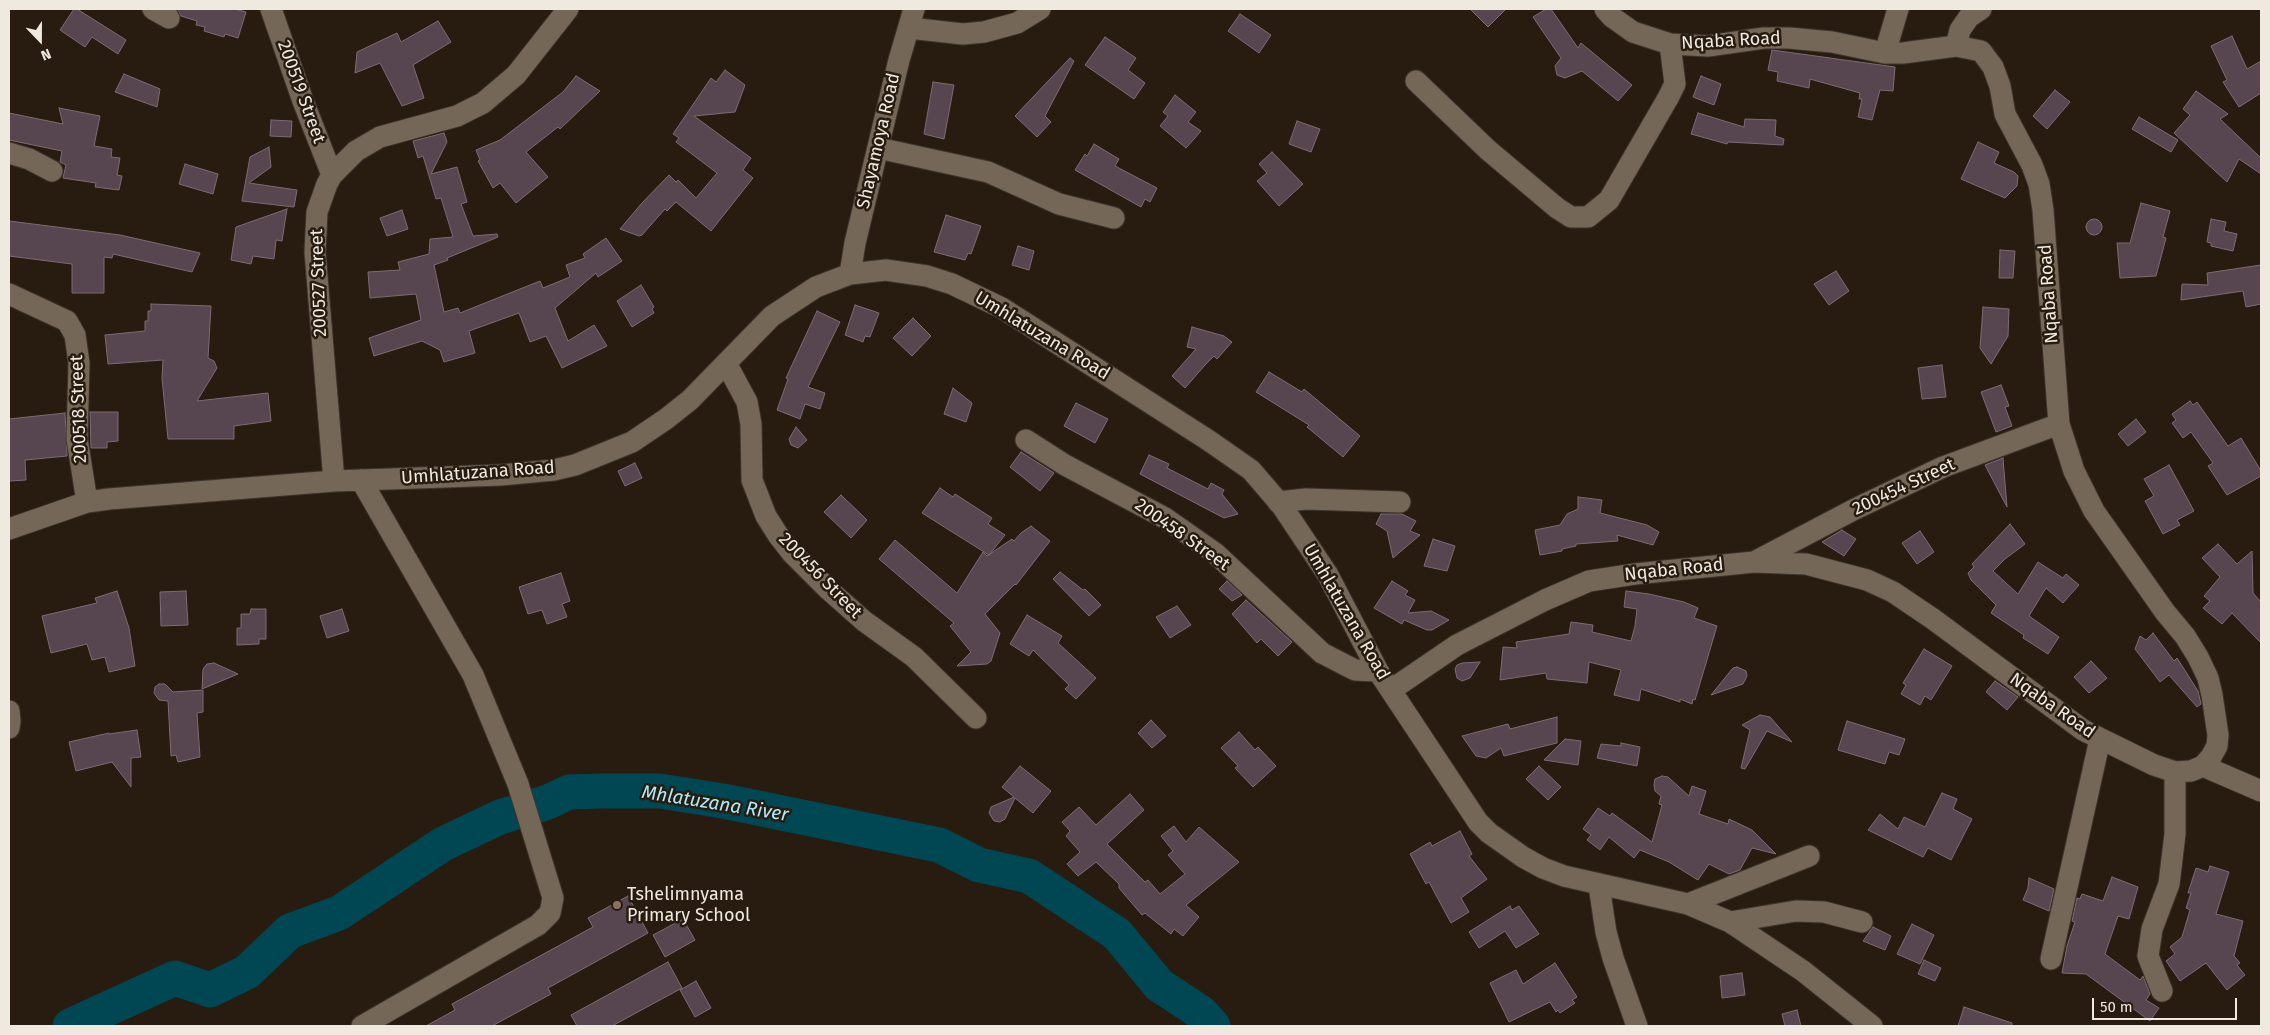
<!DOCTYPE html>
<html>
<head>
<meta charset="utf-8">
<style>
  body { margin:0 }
  #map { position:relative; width:2270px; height:1035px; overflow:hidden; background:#271c0f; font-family:"Fira Sans",sans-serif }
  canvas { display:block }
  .frame { position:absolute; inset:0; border:10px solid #f0e9e0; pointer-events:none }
  .north { position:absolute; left:15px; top:15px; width:50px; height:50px; -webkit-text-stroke:4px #271c0f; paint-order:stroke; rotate:158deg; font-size:14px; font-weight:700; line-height:20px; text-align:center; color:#f0e9e0 }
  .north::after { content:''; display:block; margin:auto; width:18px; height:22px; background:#f0e9e0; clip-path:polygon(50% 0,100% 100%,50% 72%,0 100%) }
  .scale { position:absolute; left:2092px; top:998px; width:145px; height:22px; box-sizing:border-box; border:2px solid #f0e9e0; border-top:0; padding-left:6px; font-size:15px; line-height:18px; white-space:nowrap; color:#f0e9e0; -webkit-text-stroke:4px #271c0f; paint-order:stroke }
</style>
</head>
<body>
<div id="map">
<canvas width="2270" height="1035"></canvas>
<div class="frame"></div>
<div class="north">N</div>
<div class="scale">50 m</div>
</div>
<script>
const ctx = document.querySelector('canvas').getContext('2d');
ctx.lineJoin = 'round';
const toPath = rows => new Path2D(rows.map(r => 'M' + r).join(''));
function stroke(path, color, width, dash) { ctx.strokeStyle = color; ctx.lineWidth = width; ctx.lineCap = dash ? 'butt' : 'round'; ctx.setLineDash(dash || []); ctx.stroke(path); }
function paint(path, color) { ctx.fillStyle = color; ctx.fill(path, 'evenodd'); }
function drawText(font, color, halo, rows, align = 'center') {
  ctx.font = font + ' "Fira Sans",sans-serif'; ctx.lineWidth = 5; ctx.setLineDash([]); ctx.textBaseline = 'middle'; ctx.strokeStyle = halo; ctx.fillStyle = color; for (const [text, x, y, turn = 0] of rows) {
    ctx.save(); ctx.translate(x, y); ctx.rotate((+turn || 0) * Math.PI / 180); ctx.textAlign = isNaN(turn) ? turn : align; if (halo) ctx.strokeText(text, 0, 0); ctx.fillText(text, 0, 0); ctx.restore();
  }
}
const river = toPath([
  [70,1026,175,978,210,990,247,972,290,931,339,913,443,844,500,817,548,802,569,792,601,791,660,791,723,801,939,845,979,865,1029,876,1117,934,1159,985,1200,1012,1213,1026]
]);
const building = toPath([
  [74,9,77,9,126,40,118,54,92,37,85,47,60,30,74,9],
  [177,9,235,9,246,12,238,38,225,34,224,37,204,31,205,27,196,25,197,21,181,16,177,9],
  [1470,9,1506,9,1488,27,1470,9],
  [1546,9,1551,9,1578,48,1581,43,1632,85,1618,101,1582,71,1565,78,1557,75,1555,66,1561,58,1533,17,1546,9],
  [1240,14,1271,35,1259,53,1228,31,1240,14],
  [438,21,451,42,413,65,424,98,402,106,380,63,355,73,357,52,397,33,401,42,438,21],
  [2232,36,2247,69,2261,61,2261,93,2239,107,2223,82,2227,80,2211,46,2232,36],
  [1105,37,1136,58,1128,70,1145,83,1134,99,1085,65,1105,37],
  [1772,50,1895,67,1893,91,1880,90,1872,120,1858,117,1862,99,1859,99,1860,93,1810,79,1809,88,1777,81,1778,72,1768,70,1772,50],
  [1070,58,1074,61,1045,116,1051,122,1037,137,1015,116,1070,58],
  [725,70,745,85,735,112,694,116,751,158,743,170,753,178,711,231,676,202,667,211,665,209,642,235,639,236,620,229,642,203,669,175,676,182,678,180,696,198,717,173,676,142,679,138,673,134,711,78,716,82,725,70],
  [124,74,160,89,157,107,115,92,124,74],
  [576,76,600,91,560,129,558,127,526,152,548,177,516,203,500,183,493,188,478,161,480,160,476,150,500,140,563,92,576,76],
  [1701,76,1721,84,1714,105,1693,97,1701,76],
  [933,82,954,85,944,139,924,134,933,82],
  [2055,90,2070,102,2047,129,2033,116,2055,90],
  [2196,91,2228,114,2220,119,2261,158,2261,174,2239,159,2227,182,2174,133,2190,115,2183,109,2196,91],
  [1175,95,1196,112,1188,122,1201,131,1186,148,1160,126,1168,116,1163,112,1175,95],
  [59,108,100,116,94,146,112,149,111,157,120,158,117,175,122,176,119,190,95,187,96,183,63,178,66,165,60,162,62,151,9,140,9,113,63,124,59,108],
  [1698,113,1744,127,1745,119,1776,120,1775,136,1784,139,1783,145,1728,142,1727,144,1691,134,1698,113],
  [2139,117,2178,140,2171,152,2132,129,2139,117],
  [271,120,292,121,291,137,270,136,271,120],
  [1297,121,1320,129,1311,152,1289,144,1297,121],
  [444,133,447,142,431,174,457,167,467,202,461,204,473,236,497,234,498,237,447,258,448,260,434,265,444,312,458,308,460,313,540,281,543,288,570,277,566,265,585,258,583,254,606,238,622,261,598,277,596,273,555,308,568,341,594,325,607,346,562,368,546,336,530,342,519,313,469,331,475,353,444,362,440,350,422,341,374,356,369,338,421,320,416,294,370,298,368,272,400,270,398,262,429,254,430,239,453,237,441,198,436,199,423,156,418,158,413,141,444,133],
  [1978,142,1999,152,1994,163,2014,172,2018,176,2017,186,2005,198,1961,179,1978,142],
  [1094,144,1119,159,1115,166,1157,188,1150,202,1145,199,1141,207,1075,170,1085,154,1087,156,1094,144],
  [269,147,271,167,249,183,297,190,294,207,242,201,250,157,269,147],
  [1272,152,1303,184,1279,206,1257,181,1267,173,1259,164,1272,152],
  [185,164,218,174,213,194,179,184,185,164],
  [2141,203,2170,211,2163,237,2166,238,2156,276,2120,278,2117,243,2130,243,2141,203],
  [287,209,282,241,276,240,274,259,253,256,251,264,231,260,236,227,287,209],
  [402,210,408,229,387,236,380,218,402,210],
  [946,215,981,226,971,254,968,253,965,260,934,252,946,215],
  [2211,219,2226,222,2224,231,2237,234,2233,251,2211,246,2211,243,2207,242,2211,219],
  '2086 227a8 8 0 1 1 16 0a8 8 0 1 1-16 0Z',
  [9,221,120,235,200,253,192,272,113,254,112,258,104,257,104,293,72,293,72,264,9,256,9,221],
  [1018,246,1034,251,1029,270,1012,265,1018,246],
  [2000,250,2015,251,2013,278,1999,278,2000,250],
  [2261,265,2261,304,2246,307,2243,291,2181,300,2182,284,2208,285,2207,273,2261,265],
  [1836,271,1849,291,1829,305,1814,284,1836,271],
  [641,285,654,307,652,309,654,313,632,327,617,301,641,285],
  [151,304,211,306,208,358,214,361,217,368,197,401,268,393,271,421,234,426,234,439,168,439,162,378,163,360,108,364,105,335,145,331,145,321,148,321,148,311,151,311,151,304],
  [855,305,879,313,870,337,865,336,863,342,845,335,855,305],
  [1983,307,2009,309,2008,336,1991,364,1980,348,1983,307],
  [817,311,840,322,808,387,825,393,820,409,805,404,800,419,777,410,788,379,786,378,817,311],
  [913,318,931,336,912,356,893,338,913,318],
  [1192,327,1224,336,1232,342,1217,359,1214,356,1205,365,1185,388,1172,376,1196,349,1187,347,1192,327],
  [1942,365,1946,397,1922,399,1918,368,1942,365],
  [1269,372,1302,392,1304,389,1360,436,1343,457,1307,427,1309,425,1256,392,1269,372],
  [2001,385,2009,406,2005,407,2012,426,1996,432,1981,392,2001,385],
  [953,388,972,403,966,422,944,414,953,388],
  [2190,401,2193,405,2197,402,2228,446,2241,438,2261,471,2261,476,2227,495,2208,466,2213,463,2191,432,2183,438,2172,423,2176,420,2172,414,2190,401],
  [1076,403,1108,419,1095,443,1064,426,1076,403],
  [90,412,118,412,118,441,107,442,107,448,91,448,90,412],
  [65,413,67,456,25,460,26,480,9,481,9,419,65,413],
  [2136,419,2146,432,2128,446,2118,434,2136,419],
  [796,427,807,440,798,448,791,445,789,439,796,427],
  [1021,452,1054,473,1040,491,1010,467,1021,452],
  [1149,455,1169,464,1167,468,1208,489,1211,483,1224,490,1222,494,1238,514,1224,518,1140,474,1149,455],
  [2003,458,2007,507,1985,465,2003,458],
  [635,463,642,478,625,486,618,471,635,463],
  [2169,465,2194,511,2177,520,2180,525,2163,534,2145,501,2154,496,2144,479,2169,465],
  [940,488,953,497,955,494,992,518,988,524,1005,535,989,555,922,513,940,488],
  [841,495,867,520,851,538,824,512,841,495],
  [1578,497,1602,500,1600,513,1647,525,1659,532,1653,545,1617,535,1618,541,1576,544,1576,546,1562,549,1562,551,1540,555,1535,530,1560,525,1567,514,1578,509,1578,497],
  [1381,514,1402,514,1416,521,1410,531,1420,535,1393,558,1387,531,1376,524,1381,514],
  [2010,524,2025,544,2005,559,1993,571,2018,594,2038,562,2063,578,2066,574,2079,585,2063,603,2046,588,2029,616,2059,637,2048,654,2023,638,2024,635,1991,613,1996,605,1971,580,1968,573,1974,567,1972,564,2010,524],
  [1031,526,1050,541,1016,585,1015,584,985,614,1000,633,991,661,987,664,957,666,971,652,950,626,954,623,879,559,895,540,957,593,983,552,987,556,1012,539,1014,541,1021,533,1031,526],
  [1842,530,1856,539,1844,556,1822,542,1842,530],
  [1920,531,1934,552,1917,564,1902,543,1920,531],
  [1433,539,1455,546,1447,571,1424,566,1433,539],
  [2218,544,2237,564,2252,551,2253,593,2261,602,2261,643,2232,613,2222,624,2203,608,2210,601,2204,596,2220,577,2202,558,2218,544],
  [1060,572,1083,590,1085,589,1101,605,1089,616,1053,579,1060,572],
  [561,573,570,601,562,604,567,617,547,624,542,610,528,614,519,587,561,573],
  [1227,581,1242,595,1232,601,1219,589,1227,581],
  [1392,581,1408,591,1405,595,1415,600,1408,613,1431,611,1449,620,1432,630,1427,630,1404,620,1402,624,1374,608,1392,581],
  [117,591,129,628,135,666,109,672,105,657,92,660,87,644,51,653,42,616,97,603,95,598,117,591],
  [186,591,188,625,161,626,160,592,186,591],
  [1626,591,1649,594,1684,602,1698,608,1694,618,1717,626,1695,700,1693,699,1692,704,1680,699,1680,702,1641,689,1639,701,1614,695,1621,670,1589,662,1587,683,1547,679,1546,673,1500,680,1503,647,1517,648,1516,642,1569,634,1571,622,1593,625,1592,632,1631,641,1635,626,1637,609,1624,607,1626,591],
  [1246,600,1292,642,1278,656,1261,639,1257,643,1232,614,1246,600],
  [1177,606,1191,625,1170,638,1156,617,1177,606],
  [251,609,266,609,266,639,259,639,259,644,237,645,237,628,241,628,241,614,250,614,251,609],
  [342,609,349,631,327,638,320,616,342,609],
  [1027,615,1062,636,1058,643,1096,678,1076,699,1065,689,1069,685,1033,650,1029,656,1010,644,1027,615],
  [2153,633,2174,661,2177,658,2198,691,2201,704,2197,707,2169,675,2160,682,2135,649,2140,636,2146,640,2153,633],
  [1924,649,1952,666,1931,700,1925,696,1920,705,1901,694,1906,685,1903,683,1924,649],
  [2091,661,2107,678,2089,693,2074,677,2091,661],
  [1480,662,1470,678,1462,681,1457,678,1455,669,1457,665,1462,663,1480,662],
  [214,663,238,674,202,689,203,669,207,664,214,663],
  [1737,667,1746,671,1747,676,1743,684,1711,695,1733,668,1737,667],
  [1995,681,2018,697,2007,710,1986,692,1995,681],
  [159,684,165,684,173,692,203,690,203,712,197,713,200,757,178,762,176,755,171,756,168,701,159,700,154,693,155,687,159,684],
  [1760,715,1770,717,1792,742,1767,731,1745,769,1741,768,1750,730,1742,725,1760,715],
  [1557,717,1557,743,1504,756,1501,748,1486,758,1476,756,1462,736,1508,724,1510,729,1557,717],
  [1151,720,1166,736,1152,748,1138,733,1151,720],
  [1847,721,1905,739,1899,755,1889,752,1885,764,1838,750,1847,721],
  [137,730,141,757,131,758,131,787,112,762,76,771,69,742,109,733,109,734,137,730],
  [1239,732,1255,750,1258,747,1276,766,1253,787,1235,768,1238,766,1221,748,1239,732],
  [1565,739,1581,741,1578,765,1544,760,1565,739],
  [1621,743,1640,747,1637,766,1597,758,1601,744,1621,746,1621,743],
  [1020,766,1051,791,1033,813,1015,798,1005,819,1000,822,994,821,989,813,991,807,1014,797,1002,787,1020,766],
  [1539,766,1561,787,1548,800,1526,779,1539,766],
  [1662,776,1668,777,1689,796,1692,786,1706,791,1699,814,1728,824,1729,819,1752,830,1776,854,1752,848,1740,870,1729,874,1709,864,1698,880,1669,862,1640,850,1634,858,1609,837,1600,850,1587,840,1591,835,1583,829,1598,808,1610,816,1612,813,1652,842,1662,805,1659,804,1661,796,1655,791,1654,785,1655,779,1662,776],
  [1942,793,1957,799,1953,809,1972,819,1951,860,1928,848,1923,857,1868,830,1880,814,1898,829,1904,817,1925,827,1942,793],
  [1130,794,1144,810,1107,844,1145,882,1148,880,1160,894,1185,874,1168,855,1173,851,1161,836,1174,826,1186,842,1199,827,1239,862,1186,905,1199,917,1183,936,1174,929,1171,934,1145,913,1142,915,1119,888,1119,884,1096,862,1078,876,1067,864,1080,852,1066,836,1070,831,1062,822,1079,807,1096,825,1130,794],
  [1460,831,1472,854,1469,856,1487,879,1461,898,1469,912,1451,923,1429,882,1426,884,1410,854,1430,842,1432,846,1460,831],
  [2210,866,2229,872,2216,914,2243,921,2234,956,2240,963,2237,965,2245,975,2227,990,2206,963,2180,981,2166,961,2175,954,2170,947,2182,937,2190,910,2186,908,2191,893,2188,893,2196,868,2208,872,2210,866],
  [2112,877,2138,887,2129,919,2118,916,2105,954,2140,980,2143,976,2150,994,2146,1000,2159,1008,2150,1021,2086,974,2062,973,2067,946,2075,922,2072,921,2077,898,2080,899,2082,894,2103,901,2112,877],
  [2029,878,2054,889,2049,911,2023,900,2028,888,2029,878],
  [628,896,648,933,548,988,551,994,492,1026,426,1026,455,1010,452,1004,593,927,588,918,628,896],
  [1510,906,1512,910,1519,906,1539,934,1516,948,1505,931,1479,948,1469,932,1510,906],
  [683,919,695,940,665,957,653,935,683,919],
  [1912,924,1934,935,1920,964,1897,954,1912,924],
  [1873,927,1891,936,1885,950,1863,941,1873,927],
  [1924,960,1941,968,1935,981,1918,974,1924,960],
  [668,962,682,988,612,1026,577,1026,571,1015,668,962],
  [1555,963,1577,997,1572,1000,1575,1003,1560,1013,1558,1010,1556,1012,1550,1002,1509,1022,1490,983,1516,970,1523,984,1555,963],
  [1742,973,1745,995,1722,998,1720,976,1742,973],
  [696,981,711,1008,695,1017,680,990,696,981],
  [1964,1007,2012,1023,2012,1026,1958,1026,1964,1007],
  [1797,1010,1801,1026,1785,1026,1782,1014,1797,1010]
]);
const minor = toPath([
  [153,9,169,18],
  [271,9,303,101,332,175],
  [909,28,963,34,984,32,1017,23,1040,9],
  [1956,46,1960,30,1969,17,1981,9],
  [1885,53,1898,9],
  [1416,81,1488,150,1557,208,1571,217,1588,217,1609,200,1668,98,1675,84,1670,44],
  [878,148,988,172,1059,204,1114,218],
  [9,153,29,159,52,171],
  [850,274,855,243,899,60,914,9],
  [9,294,67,321,75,335,79,363,77,439,87,502],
  [726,363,747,402,751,424,752,480,766,516,778,535,792,553,829,590,864,621,914,657,976,718],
  [1026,440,1065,465,1165,518,1215,553,1322,653,1355,670,1378,671],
  [361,480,473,675,518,784,553,898,550,913,538,925,362,1026],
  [334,481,315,252,317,212,327,184,332,175,356,151,380,137,457,116,483,103,516,75,568,9],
  [1278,502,1306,499,1400,502],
  [9,529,87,502,109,499,334,481,501,475,554,470,575,465,632,442,666,419,690,400,772,316,816,287,850,274,886,270,927,276,952,284,1002,308,1208,440,1251,470,1282,506,1328,575,1378,671,1478,822,1489,833,1523,857,1543,868,1564,876,1688,904,1730,922,1803,971,1872,1026],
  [1756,561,1855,509,1943,467,2059,424],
  [1391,690,1457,645,1545,600,1589,581,1635,574,1754,562,1806,564,1867,580,1893,592,1933,619,2083,730,2154,765,2175,772,2191,771,2203,766,2211,757,2217,746,2218,735,2212,695,2208,678,2198,657,2185,636,2165,612,2094,511,2074,471,2059,424,2043,210,2039,184,2032,165,2005,114,2000,86,1993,67,1981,51,1956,46,1903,53,1885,53,1832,42,1789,38,1764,38,1708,46,1670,44,1633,32,1612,17,1605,9],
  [9,711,10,721,9,728],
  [2203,766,2261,791],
  [1599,886,1606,932,1613,958,1637,1026],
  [1688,904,1809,856],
  [1730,922,1796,911,1824,912,1862,922],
  [2051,959,2100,739],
  [2162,991,2148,956,2152,929,2169,884,2175,834,2175,772]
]);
const markers = [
  [617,905,5,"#8d6e63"]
];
const streetNames = [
  ["Nqaba Road",1731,41,-3],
  ["200519 Street",301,92,70],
  ["Shayamoya Road",879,141,-77],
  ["200527 Street",319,283,-92],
  ["Nqaba Road",2049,294,-94],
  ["Umhlatuzana Road",1042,336,31],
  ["200518 Street",79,409,-92],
  ["Umhlatuzana Road",478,473,-4],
  ["200454 Street",1904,487,-25],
  ["200458 Street",1182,535,35],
  ["Nqaba Road",1674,570,-6],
  ["200456 Street",820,576,46],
  ["Umhlatuzana Road",1346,612,60],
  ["Nqaba Road",2052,706,35]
];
const poiNames = [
  ["Tshelimnyama",627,895],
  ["Primary School",627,916]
];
const waterNames = [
  ["Mhlatuzana River",715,804,9]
];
stroke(river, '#004754', 35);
paint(building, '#57454f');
stroke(building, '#7e6b75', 1);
stroke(minor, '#3d342d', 23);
stroke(minor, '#756758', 21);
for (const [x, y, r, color] of markers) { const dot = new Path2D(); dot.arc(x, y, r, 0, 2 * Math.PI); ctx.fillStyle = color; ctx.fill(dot); stroke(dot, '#271c0f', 2); }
drawText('18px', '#f0e9e0', '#271c0f', streetNames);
drawText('18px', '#f0e9e0', '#271c0f', poiNames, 'left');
drawText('italic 19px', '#acebfb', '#271c0f', waterNames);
</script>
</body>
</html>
